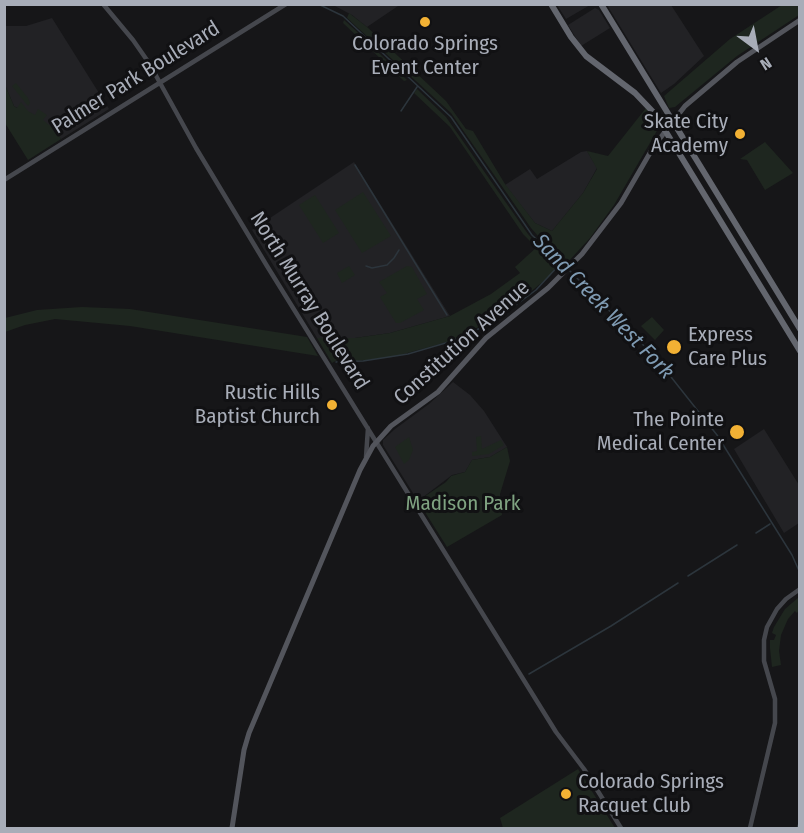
<!DOCTYPE html>
<html>
<head>
<meta charset="utf-8">
<style>
  body { margin:0 }
  #map { position:relative; width:804px; height:833px; overflow:hidden; background:#161618; font-family:"Fira Sans Condensed",sans-serif }
  canvas { display:block }
  .frame { position:absolute; inset:0; border:6px solid #a8adb8; pointer-events:none }
  .north { position:absolute; left:726px; top:18px; width:60px; height:60px; -webkit-text-stroke:4px #111113; paint-order:stroke; rotate:148deg; font-size:16px; font-weight:700; line-height:24px; text-align:center; color:#a8adb8 }
  .north::after { content:''; display:block; margin:auto; width:21px; height:27px; background:#a8adb8; clip-path:polygon(50% 0,100% 100%,50% 72%,0 100%) }
</style>
</head>
<body>
<div id="map">
<canvas width="804" height="833"></canvas>
<div class="frame"></div>
<div class="north">N</div>
</div>
<script>
const ctx = document.querySelector('canvas').getContext('2d');
ctx.lineJoin = 'round';
function paint(path, color) { ctx.fillStyle = color; ctx.fill(path, 'evenodd'); }
const toPath = rows => new Path2D(rows.map(r => 'M' + r).join(''));
function stroke(path, color, width, dash) { ctx.strokeStyle = color; ctx.lineWidth = width; ctx.lineCap = dash ? 'butt' : 'round'; ctx.setLineDash(dash || []); ctx.stroke(path); }
function drawText(font, color, halo, rows, align = 'center') {
  ctx.font = font + ' "Fira Sans Condensed",sans-serif'; ctx.lineWidth = 6; ctx.setLineDash([]); ctx.textBaseline = 'middle'; ctx.strokeStyle = halo; ctx.fillStyle = color; for (const [text, x, y, turn = 0] of rows) {
    ctx.save(); ctx.translate(x, y); ctx.rotate((+turn || 0) * Math.PI / 180); ctx.textAlign = isNaN(turn) ? turn : align; if (halo) ctx.strokeText(text, 0, 0); ctx.fillText(text, 0, 0); ctx.restore();
  }
}
const built = toPath([
  [401,4,367,27,352,15,333,5],
  [557,5,590,5,566,19],
  [607,5,671,5,704,56,674,84,661,93],
  [595,8,599,10,610,28,581,46,568,25],
  [52,18,109,109,61,139,54,129,14,106,5,85,5,26,26,26],
  [587,151,597,168,583,193,552,231,535,223,505,185,530,169,537,179,581,152],
  [354,162,450,316,390,333,355,338,317,338,252,230],
  [453,382,470,395,484,411,507,447,490,457,472,460,465,472,452,475,418,501,383,445,383,440,395,429,429,404],
  [764,429,799,485,799,523,784,533,734,449]
]);
const green = toPath([
  [782,5,799,5,799,15,737,56,675,107,669,108,664,96,730,39],
  [349,13,367,27,446,101,466,129,473,131,505,184,535,223,552,231,583,193,597,169,587,151,608,156,646,108,658,129,614,205,590,238,566,264,557,251,557,249,544,239,546,236,541,232,538,236,531,228,451,113,347,18],
  [344,20,354,29,407,80,404,81,343,23],
  [16,83,28,98,30,103,28,106,12,86],
  [5,85,14,106,17,108,21,102,28,111,35,115,38,109,47,115,43,120,54,129,61,139,28,160,5,123],
  [417,89,446,117,528,234,534,241,532,243,523,234,450,127,414,93],
  [765,142,793,173,765,190,747,160,740,159],
  [363,192,391,236,362,253,335,210],
  [315,195,339,233,323,243,299,205],
  [538,246,548,254,546,257,557,266,550,276,513,306,491,321,447,342,393,357,350,362,337,360,332,363,317,338,355,338,390,333,450,316,491,294,520,273,515,267],
  [349,266,355,275,342,283,337,273],
  [407,266,412,267,427,294,417,299,424,310,400,323,396,323,380,297,387,293,379,282],
  [82,307,130,309,307,337,318,356,130,326,55,319,25,325,5,332,5,318,37,310],
  [652,317,664,330,655,340,641,326],
  [481,436,482,449,501,440,504,445,489,454,472,456,472,452,477,451,476,437],
  [409,437,413,450,409,460,404,464,395,447],
  [507,447,510,461,500,494,502,515,447,547,418,501,446,482,451,476,465,472,472,460,490,457],
  [799,597,799,610,797,613,795,611,788,619,781,635,779,651,781,665,772,667,770,648,770,640,774,640,776,635,772,633,774,627,785,609],
  [578,769,615,828,503,828,500,818]
]);
const stream = toPath([
  [318,4,343,16,451,117,532,235,565,267],
  [401,111,417,87],
  [355,165,447,315],
  [366,266,372,268,387,265,394,258,399,250],
  [569,270,656,358,717,435,792,555,800,573],
  [336,362,363,361,408,354,449,342,475,331,505,313,536,290,561,263],
  [756,533,770,524],
  [688,576,737,545],
  [529,674,611,626,678,583],
  [797,828,800,821]
]);
const secondary = toPath([
  [103,4,133,40,149,63,196,148,267,266,556,732,584,769,621,828],
  [4,180,286,4],
  [366,457,368,428],
  [750,828,775,723,775,699,764,661,764,640,767,627,777,609,786,599,800,589]
]);
const primary = toPath([
  [232,828,244,750,249,733,360,470,373,446,391,426,438,392,486,338,548,288,582,254,621,203,654,146,685,106,737,62,800,20]
]);
const highway = toPath([
  [551,4,571,37,586,56,635,93,655,114,800,351],
  [601,4,800,329]
]);
const markers = [
  [425,22,6,"#f2b134"],
  [740,134,6,"#f2b134"],
  [674,347,8,"#f2b134"],
  [332,405,6,"#f2b134"],
  [737,432,8,"#f2b134"],
  [566,794,6,"#f2b134"]
];
const poiNames = [
  ["Colorado Springs",425,44,"center"],
  ["Event Center",425,68,"center"],
  ["Skate City",728,122],
  ["Academy",728,146],
  ["Express",688,335,"left"],
  ["Care Plus",688,359,"left"],
  ["Rustic Hills",320,393],
  ["Baptist Church",320,417],
  ["The Pointe",724,420],
  ["Medical Center",724,444],
  ["Colorado Springs",578,782,"left"],
  ["Racquet Club",578,806,"left"]
];
const streetNames = [
  ["Palmer Park Boulevard",136,78,-32],
  ["North Murray Boulevard",309,301,58],
  ["Constitution Avenue",462,343,-42]
];
const parkNames = [
  ["Madison Park",463,504]
];
const waterNames = [
  ["Sand Creek West Fork",603,307,46]
];
paint(built, '#222225');
paint(green, '#1e261f');
stroke(stream, '#2c353c', 1.5);
stroke(secondary, '#45474d', 4.5);
stroke(primary, '#53555c', 5);
stroke(highway, '#63666e', 6);
for (const [x, y, r, color] of markers) { const dot = new Path2D(); dot.arc(x, y, r, 0, 2 * Math.PI); ctx.fillStyle = color; ctx.fill(dot); stroke(dot, '#111113', 2); }
drawText('21px', '#a8adb8', '#111113', poiNames, 'right');
drawText('21px', '#a8adb8', '#111113', streetNames);
drawText('21px', '#7fa381', '#111113', parkNames);
drawText('italic 22px', '#7f9bb3', '#111113', waterNames);
</script>
</body>
</html>
